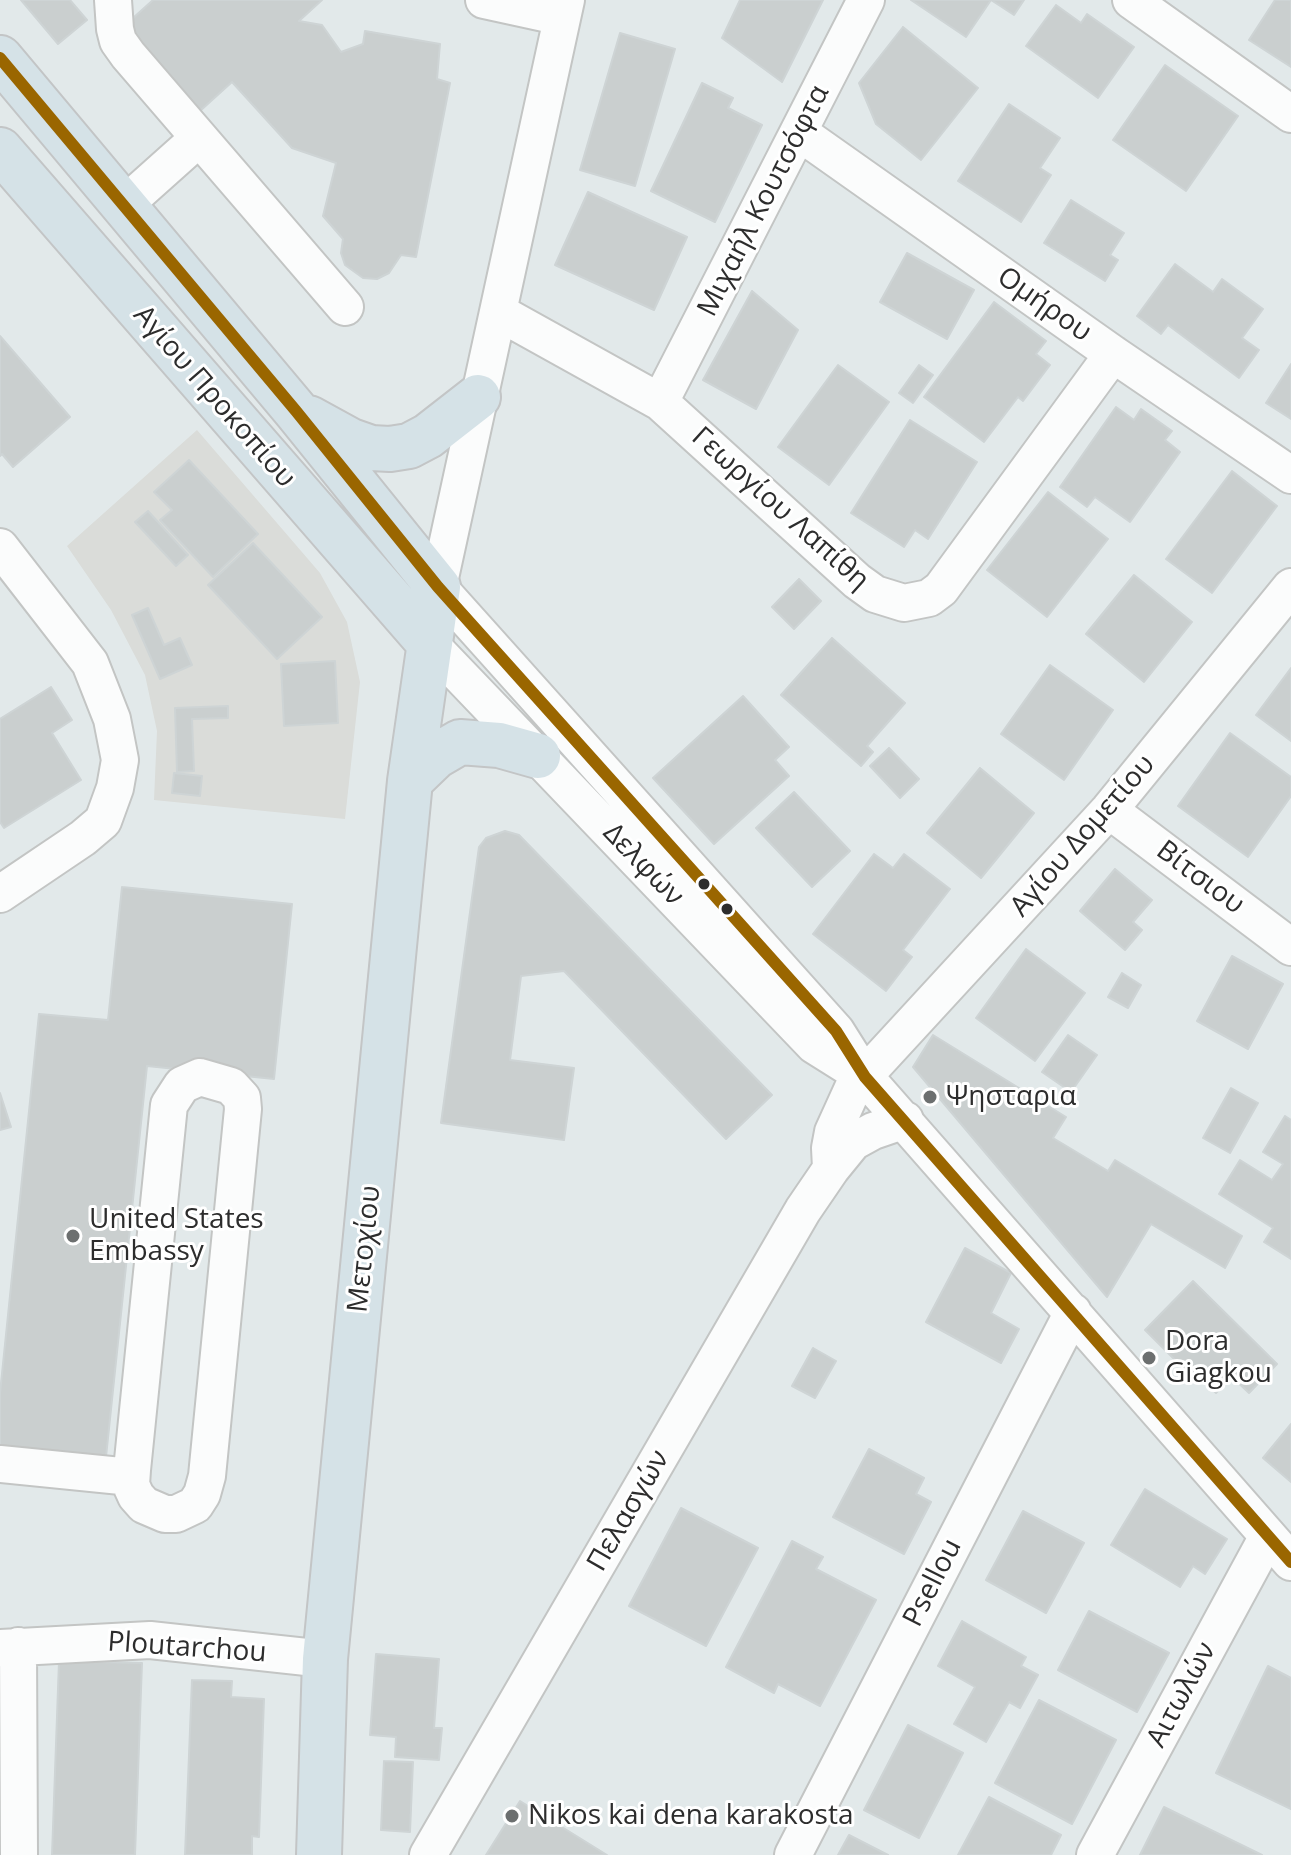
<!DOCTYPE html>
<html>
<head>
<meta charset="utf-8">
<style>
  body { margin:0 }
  canvas { display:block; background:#e2e9ea }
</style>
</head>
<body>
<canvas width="1291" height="1855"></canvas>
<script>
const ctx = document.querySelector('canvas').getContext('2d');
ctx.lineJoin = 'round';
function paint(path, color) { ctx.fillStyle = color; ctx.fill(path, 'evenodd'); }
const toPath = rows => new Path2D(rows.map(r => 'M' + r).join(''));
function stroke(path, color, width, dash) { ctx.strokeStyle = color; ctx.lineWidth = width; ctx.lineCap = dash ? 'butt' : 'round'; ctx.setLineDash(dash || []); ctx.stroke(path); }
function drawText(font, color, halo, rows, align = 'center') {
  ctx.font = font + ' "Open Sans",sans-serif'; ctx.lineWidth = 6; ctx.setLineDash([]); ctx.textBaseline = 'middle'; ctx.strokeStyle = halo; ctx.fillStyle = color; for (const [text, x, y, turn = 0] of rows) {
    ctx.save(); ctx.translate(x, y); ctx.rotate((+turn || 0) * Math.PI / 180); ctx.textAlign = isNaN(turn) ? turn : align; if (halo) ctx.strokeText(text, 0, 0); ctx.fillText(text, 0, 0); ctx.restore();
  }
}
const industrial = toPath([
  [197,430,320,573,347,622,360,682,345,819,154,800,157,731,145,675,111,610,67,546]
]);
const building = toPath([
  [21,0,70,0,87,20,58,44,21,0],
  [153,0,322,0,299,21,322,25,341,52,363,44,365,31,440,44,437,79,450,83,416,257,401,255,389,273,377,279,363,278,345,265,341,253,343,239,323,216,336,163,292,148,232,82,200,111,123,27,153,0],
  [740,0,823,0,782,82,722,38,740,0],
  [911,0,1024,0,1014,15,991,0,966,37,911,0],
  [1275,0,1291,0,1291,67,1249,40,1275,0],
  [1056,5,1081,23,1087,14,1134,47,1098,98,1026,46,1056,5],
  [903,27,978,88,921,160,876,124,859,83,903,27],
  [620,33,675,49,635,186,580,170,620,33],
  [1165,65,1238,116,1186,191,1113,140,1165,65],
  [702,83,733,98,728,108,762,125,715,222,651,191,702,83],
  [1009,104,1060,138,1040,168,1051,175,1021,222,958,181,1009,104],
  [588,192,687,237,654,310,555,265,588,192],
  [1071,200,1124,233,1110,255,1118,260,1105,281,1044,243,1071,200],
  [907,253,974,290,947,339,880,302,907,253],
  [1175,264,1213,292,1222,279,1263,309,1242,338,1259,350,1239,378,1168,325,1161,334,1137,316,1175,264],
  [752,291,798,330,756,409,703,380,752,291],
  [994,302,1046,341,1036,354,1050,365,1023,401,1018,397,984,442,924,397,994,302],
  [0,336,70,417,13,467,2,454,0,456,0,336],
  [1291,364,1291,419,1266,403,1291,364],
  [838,365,889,402,829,485,778,447,838,365],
  [919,365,933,375,913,403,899,393,919,365],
  [1116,407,1134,420,1141,409,1172,431,1165,440,1180,452,1130,522,1095,497,1087,507,1060,487,1116,407],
  [910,420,977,462,928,539,915,530,904,547,851,513,910,420],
  [189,460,258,534,213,577,160,520,172,510,154,492,189,460],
  [1232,471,1277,506,1212,593,1166,559,1232,471],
  [1048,492,1108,539,1047,617,987,570,1048,492],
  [148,511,188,555,176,566,135,522,148,511],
  [253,543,322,617,277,659,208,585,253,543],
  [1134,575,1192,622,1144,682,1086,634,1134,575],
  [799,579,821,601,794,629,772,607,799,579],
  [148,608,164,645,180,638,192,665,160,679,132,615,148,608],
  [832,638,905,703,867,746,873,752,861,766,781,695,832,638],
  [335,661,338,723,284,726,281,664,335,661],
  [1050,665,1113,710,1064,780,1001,734,1050,665],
  [1291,668,1291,741,1256,715,1291,668],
  [51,687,72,720,52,733,81,780,4,828,0,822,0,719,51,687],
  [743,696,789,747,775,760,789,776,714,844,653,778,743,696],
  [228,706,228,718,192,719,194,771,177,772,175,708,228,706],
  [1230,733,1291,777,1291,796,1248,857,1178,806,1230,733],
  [889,748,919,779,900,798,870,766,889,748],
  [980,768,1034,813,981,878,927,833,980,768],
  [174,773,202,776,200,796,172,793,174,773],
  [794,792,850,851,812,887,756,828,794,792],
  [505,831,519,835,772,1095,726,1139,564,971,521,976,510,1060,574,1068,564,1140,441,1123,479,847,486,838,505,831],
  [874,854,893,868,904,854,950,889,903,950,912,957,886,991,813,934,874,854],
  [1115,869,1152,900,1133,922,1142,930,1125,950,1080,911,1115,869],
  [122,887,292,904,274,1079,147,1066,106,1457,0,1446,0,1393,39,1014,108,1020,122,887],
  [1026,949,1085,993,1035,1061,976,1018,1026,949],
  [1232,956,1283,984,1248,1049,1197,1021,1232,956],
  [1122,973,1141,985,1128,1008,1108,997,1122,973],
  [933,1035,1066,1117,1053,1138,1108,1171,1115,1160,1242,1236,1225,1268,1151,1224,1107,1297,913,1067,933,1035],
  [1068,1035,1097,1055,1071,1092,1042,1072,1068,1035],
  [1231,1088,1258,1103,1230,1153,1203,1138,1231,1088],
  [0,1093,11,1127,0,1130,0,1093],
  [1285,1116,1291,1120,1291,1259,1264,1242,1273,1228,1219,1194,1240,1160,1272,1180,1283,1164,1263,1152,1285,1116],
  [965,1248,1011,1273,991,1313,1019,1329,1001,1363,926,1322,965,1248],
  [1193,1281,1277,1364,1249,1393,1232,1377,1216,1393,1199,1376,1195,1380,1145,1330,1193,1281],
  [813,1348,836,1361,815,1398,792,1386,813,1348],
  [1291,1424,1291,1482,1263,1458,1291,1424],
  [869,1449,924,1478,916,1494,931,1502,904,1554,833,1517,869,1449],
  [1145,1489,1227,1539,1205,1574,1193,1566,1180,1587,1111,1545,1145,1489],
  [681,1508,758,1548,706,1646,629,1606,681,1508],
  [1023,1511,1084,1543,1046,1613,986,1580,1023,1511],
  [792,1541,823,1557,816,1569,876,1600,820,1706,778,1684,774,1693,726,1667,792,1541],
  [1089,1611,1169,1653,1137,1712,1058,1670,1089,1611],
  [962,1621,1026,1657,1021,1666,1038,1675,1020,1708,1009,1702,986,1742,954,1724,975,1687,938,1666,962,1621],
  [376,1654,439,1659,434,1728,442,1728,439,1760,395,1757,396,1737,370,1735,376,1654],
  [59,1661,142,1663,135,1855,52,1855,59,1661],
  [1268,1666,1291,1678,1291,1809,1216,1773,1268,1666],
  [192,1680,232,1681,231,1697,264,1699,259,1837,252,1836,252,1855,185,1855,192,1680],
  [1039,1700,1116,1740,1072,1824,995,1783,1039,1700],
  [908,1725,963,1753,919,1838,864,1810,908,1725],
  [384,1761,413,1762,410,1832,381,1830,384,1761],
  [989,1797,1061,1835,1051,1855,958,1855,989,1797],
  [520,1801,607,1855,486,1855,520,1801],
  [1164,1807,1262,1855,1140,1855,1164,1807],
  [849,1835,888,1855,838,1855,849,1835]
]);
const minor = toPath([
  [113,0,115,29,118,41,128,55,345,307],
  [484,0,562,17],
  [566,0,438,587,836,1031,865,1077,1291,1562],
  [1131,0,1291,114],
  [800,133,1113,354,1291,475],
  [124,205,199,138],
  [498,312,660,402,857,581,875,594,904,603,929,598,941,589,1113,354],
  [660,402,866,0],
  [0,547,90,663,112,719,120,760,115,788,103,821,83,838,0,894],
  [430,644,814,1045,857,1072],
  [1109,810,1291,947],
  [200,1077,231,1086,242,1098,243,1109,207,1476,202,1494,195,1505,176,1514,165,1514,144,1505,136,1496,131,1485,132,1470,169,1105,182,1085,200,1077],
  [831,1168,830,1148,833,1132,853,1088,1109,810,1291,587],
  [0,1464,131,1477],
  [18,1646,19,1855],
  [0,1648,150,1640,325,1659],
  [428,1855,803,1210,831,1169,853,1142,873,1131,905,1120],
  [793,1855,1073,1312],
  [1095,1855,1268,1536]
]);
const major = toPath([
  [0,58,296,411,438,587,410,781,325,1659,319,1855],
  [0,150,430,644],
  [309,418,351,441,371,448,390,449,409,446,428,436,478,397],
  [410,781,436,756,460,742,499,745,538,756]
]);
const bus1 = toPath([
  [0,58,296,411,438,587,836,1031,865,1077,1291,1562]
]);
const markers = [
  [704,884,7,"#2d2d2d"],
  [727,909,7,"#2d2d2d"],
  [930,1097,8,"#6c6f6f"],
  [73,1236,8,"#6c6f6f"],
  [1149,1358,8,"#6c6f6f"],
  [512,1816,8,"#6c6f6f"]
];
const streetNames = [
  ["Μιχαήλ Κουτσόφτα",764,201,-63],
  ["Ομήρου",1044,305,35],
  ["Αγίου Προκοπίου",214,397,49],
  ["Γεωργίου Λαπίθη",780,509,42],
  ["Αγίου Δομετίου",1083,836,-49],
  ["Δελφών",643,865,46],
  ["Βίτσιου",1200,878,37],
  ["Μετοχίου",365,1249,-84],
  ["Πελασγών",629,1511,-60],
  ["Psellou",933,1583,-63],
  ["Ploutarchou",187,1648,4],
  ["Αιτωλών",1182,1695,-62]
];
const poiNames = [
  ["Ψησταρια",946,1097],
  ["United States",89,1220],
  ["Embassy",89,1252],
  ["Dora",1165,1342],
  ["Giagkou",1165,1374],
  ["Nikos kai dena karakosta",528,1816]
];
paint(industrial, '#dadcd9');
paint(building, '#cacfcf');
stroke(building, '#ced4d5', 2);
stroke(minor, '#c3c5c4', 40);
stroke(major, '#c3c5c6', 48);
stroke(minor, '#fbfcfc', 36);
stroke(major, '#d5e2e7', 44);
stroke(bus1, '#9a6600', 12);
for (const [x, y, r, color] of markers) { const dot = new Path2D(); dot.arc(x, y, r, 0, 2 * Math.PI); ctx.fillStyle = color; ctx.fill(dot); stroke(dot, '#fff', 3); }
drawText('28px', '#2d2d2d', '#fff', streetNames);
drawText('28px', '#2d2d2d', '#fff', poiNames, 'left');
</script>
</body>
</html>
